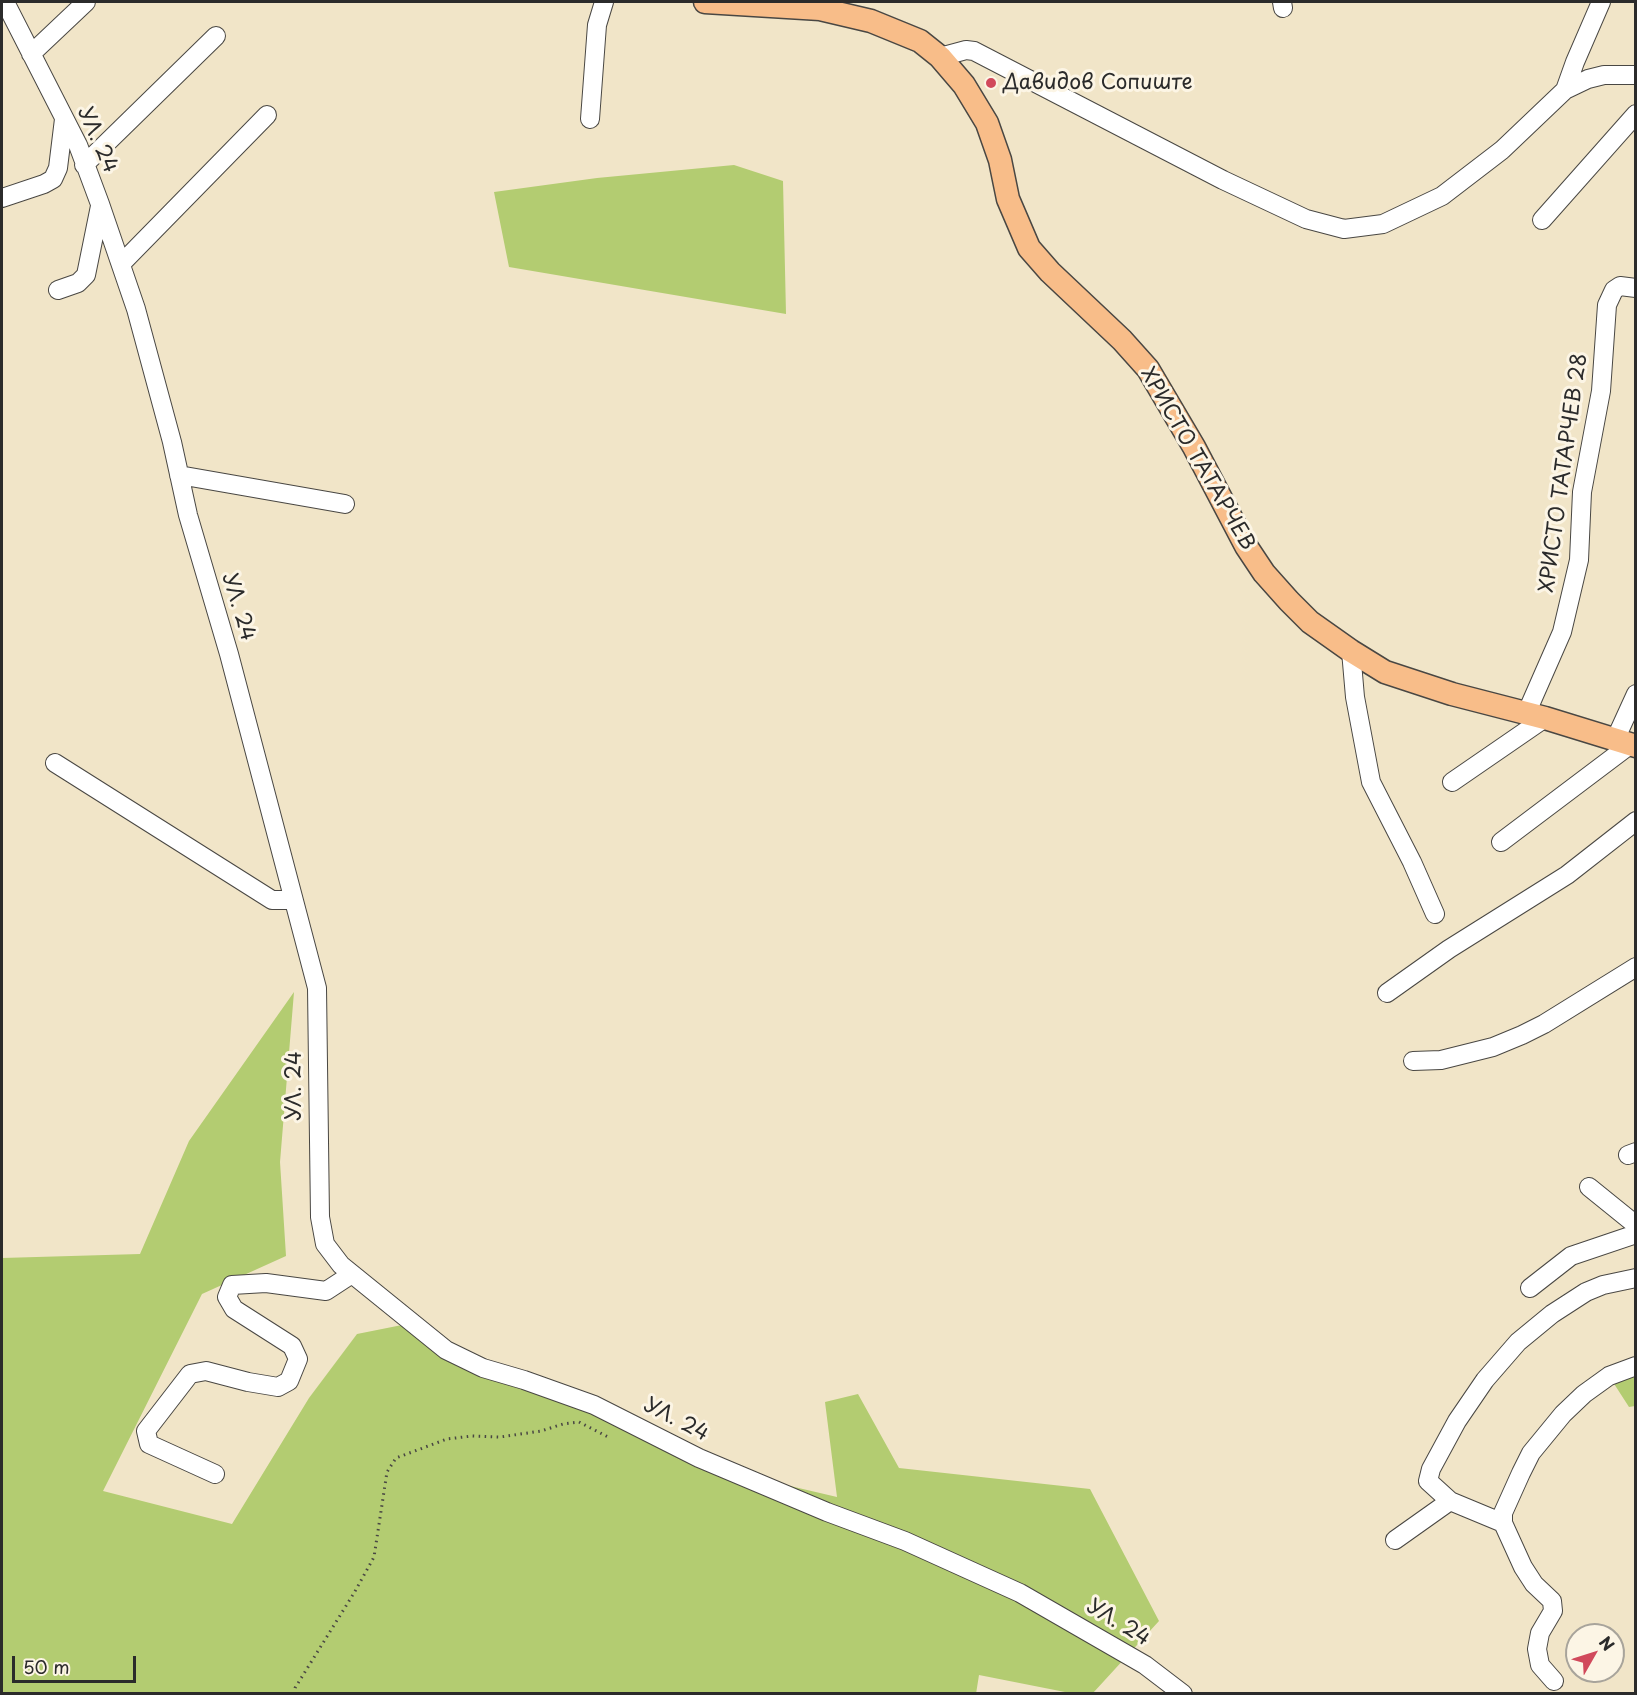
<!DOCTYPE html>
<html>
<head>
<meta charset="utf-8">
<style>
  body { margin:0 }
  #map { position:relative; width:1637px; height:1695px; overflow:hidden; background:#f1e5c8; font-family:"Playpen Sans",sans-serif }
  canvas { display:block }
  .frame { position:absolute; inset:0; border:3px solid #2b2b2b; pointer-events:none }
  .north { position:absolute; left:1565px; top:1623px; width:60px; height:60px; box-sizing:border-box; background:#fcf5e5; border:2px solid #a8a49b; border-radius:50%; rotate:51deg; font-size:16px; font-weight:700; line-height:24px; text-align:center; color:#2b2b2b }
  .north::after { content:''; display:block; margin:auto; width:21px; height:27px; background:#d1495b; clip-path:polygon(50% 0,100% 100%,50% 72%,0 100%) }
  .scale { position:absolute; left:12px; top:1656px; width:124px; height:27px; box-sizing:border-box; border:3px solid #2b2b2b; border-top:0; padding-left:8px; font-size:18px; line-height:21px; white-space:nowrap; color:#2b2b2b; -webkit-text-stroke:4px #fcf5e5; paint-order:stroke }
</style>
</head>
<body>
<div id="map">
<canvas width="1637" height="1695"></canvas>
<div class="frame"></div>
<div class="north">N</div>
<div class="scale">50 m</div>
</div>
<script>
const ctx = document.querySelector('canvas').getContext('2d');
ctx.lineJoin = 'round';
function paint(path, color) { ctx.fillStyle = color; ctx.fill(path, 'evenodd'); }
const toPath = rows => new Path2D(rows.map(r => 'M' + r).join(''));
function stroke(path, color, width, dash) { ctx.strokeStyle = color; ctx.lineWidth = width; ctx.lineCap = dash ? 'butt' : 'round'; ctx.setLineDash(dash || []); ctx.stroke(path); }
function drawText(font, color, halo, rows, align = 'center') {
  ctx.font = font + ' "Playpen Sans",sans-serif'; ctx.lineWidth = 6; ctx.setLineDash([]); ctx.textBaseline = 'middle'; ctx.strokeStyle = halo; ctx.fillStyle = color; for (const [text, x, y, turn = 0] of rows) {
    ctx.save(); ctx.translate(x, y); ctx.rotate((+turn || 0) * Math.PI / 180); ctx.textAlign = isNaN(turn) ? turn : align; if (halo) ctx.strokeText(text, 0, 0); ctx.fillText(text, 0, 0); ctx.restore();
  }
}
const green = toPath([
  [734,165,783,181,786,314,509,267,494,192,597,178],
  [294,992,280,1162,286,1256,202,1294,103,1491,232,1524,309,1398,357,1334,417,1322,459,1357,739,1474,837,1497,825,1402,858,1394,899,1468,1090,1489,1159,1621,1093,1693,1070,1693,979,1675,976,1694,2,1693,2,1258,140,1254,189,1141],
  [1635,1366,1635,1406,1629,1407,1609,1376]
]);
const path = toPath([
  [294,1694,295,1688,354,1593,374,1557,387,1472,396,1458,447,1439,472,1436,500,1437,541,1431,563,1424,579,1422,610,1438]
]);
const minor = toPath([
  [5,2,78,145,100,204,136,309,172,442,188,515,229,654,317,988,320,1217,325,1244,341,1265,446,1350,483,1368,524,1380,594,1405,699,1458,827,1512,905,1541,1020,1593,1145,1665,1183,1694],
  [1282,2,1283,8],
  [31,54,86,2],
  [940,57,966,50,974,51,1223,180,1306,219,1344,229,1383,224,1442,196,1502,150,1565,90,1588,79,1604,75,1636,75],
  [1565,90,1575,62,1601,2],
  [590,119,597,25,604,2],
  [84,165,216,36],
  [2,198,44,184,53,179,58,168,64,119],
  [1542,220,1636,114],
  [121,264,267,115],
  [58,290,78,283,86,275,100,206],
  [179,475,345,504],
  [1351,651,1355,697,1371,782,1412,862,1435,914],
  [1526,714,1562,632,1579,560,1582,492,1601,391,1607,305,1614,290,1620,286,1636,288],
  [1615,740,1636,694],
  [55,763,272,900,293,900],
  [1452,782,1545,718],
  [1501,842,1631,744],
  [1387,993,1449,949,1567,875,1636,821],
  [1413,1061,1441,1060,1493,1047,1522,1035,1544,1024,1636,967],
  [1628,1155,1636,1152],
  [1589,1187,1636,1225],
  [1530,1288,1571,1256,1636,1234],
  [215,1474,149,1444,146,1431,190,1374,206,1371,248,1382,278,1387,289,1381,298,1359,292,1346,234,1309,227,1297,232,1285,266,1283,326,1291,352,1274],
  [1503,1523,1450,1501,1428,1481,1431,1469,1457,1421,1485,1380,1518,1342,1552,1314,1586,1292,1603,1285,1636,1278],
  [1395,1540,1450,1501],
  [1554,1681,1540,1665,1537,1649,1540,1633,1553,1611,1552,1601,1534,1584,1523,1567,1503,1523,1503,1513,1521,1473,1531,1453,1563,1414,1584,1394,1609,1376,1636,1366]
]);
const major = toPath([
  [705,2,820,9,871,21,920,41,940,57,964,85,987,123,1000,160,1008,199,1029,248,1050,272,1122,340,1148,369,1194,447,1246,546,1264,573,1289,601,1310,622,1351,651,1385,672,1452,694,1545,718,1636,746]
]);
const markers = [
  [991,83,6,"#d1495b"]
];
const poiNames = [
  ["Давидов Сопиште",1003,83]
];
const streetNames = [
  ["УЛ. 24",97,140,66],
  ["ХРИСТО ТАТАРЧЕВ",1197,459,60],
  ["ХРИСТО ТАТАРЧЕВ 28",1564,473,-82],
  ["УЛ. 24",238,607,73],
  ["УЛ. 24",295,1086,-90],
  ["УЛ. 24",676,1420,27],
  ["УЛ. 24",1118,1623,31]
];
paint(green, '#b3cc71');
stroke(minor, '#494743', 20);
stroke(major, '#494743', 25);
stroke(path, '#494743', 3, [1.5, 4.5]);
stroke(minor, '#fff', 18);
stroke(major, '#f8bd89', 22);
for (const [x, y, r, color] of markers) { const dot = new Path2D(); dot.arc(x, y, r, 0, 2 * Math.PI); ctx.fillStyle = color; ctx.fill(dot); stroke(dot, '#fcf5e5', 2); }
drawText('21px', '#2b2b2b', '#fcf5e5', poiNames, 'left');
drawText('21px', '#2b2b2b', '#fcf5e5', streetNames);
</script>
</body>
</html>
